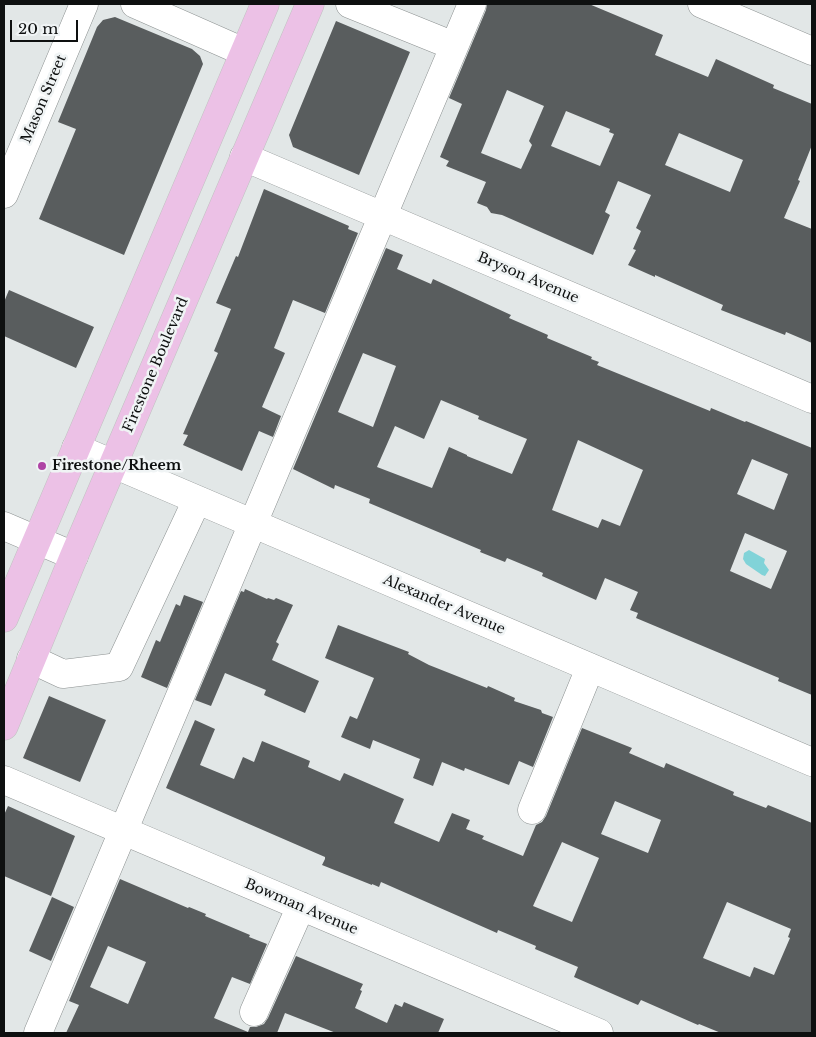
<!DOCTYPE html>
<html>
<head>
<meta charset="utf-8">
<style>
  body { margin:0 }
  #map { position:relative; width:816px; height:1037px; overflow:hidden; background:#e2e7e7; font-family:"Libre Baskerville",serif }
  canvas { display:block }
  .frame { position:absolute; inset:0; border:5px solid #0e1010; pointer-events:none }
  .scale { position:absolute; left:10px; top:20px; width:68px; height:22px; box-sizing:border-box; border:2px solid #0e1010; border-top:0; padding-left:6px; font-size:15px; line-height:18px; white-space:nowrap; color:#0e1010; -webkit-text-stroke:4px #f0f4f5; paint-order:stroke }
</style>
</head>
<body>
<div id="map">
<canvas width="816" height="1037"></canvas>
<div class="frame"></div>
<div class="scale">20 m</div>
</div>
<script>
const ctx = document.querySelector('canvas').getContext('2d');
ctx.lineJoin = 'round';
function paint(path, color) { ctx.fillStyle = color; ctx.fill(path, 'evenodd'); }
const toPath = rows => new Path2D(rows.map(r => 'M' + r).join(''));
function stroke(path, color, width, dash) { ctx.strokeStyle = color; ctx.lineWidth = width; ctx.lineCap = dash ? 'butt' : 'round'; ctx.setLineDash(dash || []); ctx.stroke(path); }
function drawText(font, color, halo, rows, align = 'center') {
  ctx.font = font + ' "Libre Baskerville",serif'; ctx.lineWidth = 5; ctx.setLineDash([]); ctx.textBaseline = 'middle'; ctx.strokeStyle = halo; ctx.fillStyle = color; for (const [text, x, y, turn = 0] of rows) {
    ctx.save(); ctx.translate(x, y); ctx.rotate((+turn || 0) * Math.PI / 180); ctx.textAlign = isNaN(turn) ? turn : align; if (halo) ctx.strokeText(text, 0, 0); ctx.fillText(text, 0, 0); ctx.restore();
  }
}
const water = toPath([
  [749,550,765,559,764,563,769,570,765,576,762,575,746,564,743,559,744,553]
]);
const building = toPath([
  [487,4,589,4,663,35,655,55,708,77,716,59,774,85,773,88,812,104,812,145,798,180,800,181,784,218,812,229,812,343,786,332,785,335,721,310,723,305,655,275,655,277,628,265,636,250,633,249,641,231,636,228,651,195,618,181,605,212,610,215,593,255,502,215,491,213,487,207,477,203,486,182,446,166,449,161,440,157,462,104,449,98,486,10],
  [507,90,544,106,529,141,532,145,521,169,481,153],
  [566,111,610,129,609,132,614,134,600,166,551,146],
  [679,133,743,160,730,192,665,165],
  [115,17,192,49,200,56,203,64,124,255,39,219,76,129,58,122,97,27,103,20],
  [336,21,410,52,359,175,293,147,289,135],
  [264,189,349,226,348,229,358,233,325,313,293,300,274,348,285,353,262,407,281,416,273,437,259,431,242,471,183,445,188,435,183,434,218,353,214,351,231,309,216,303,236,256,238,257],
  [386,248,403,255,397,269,431,284,433,279,511,315,509,318,548,335,547,338,592,357,591,359,599,362,597,365,710,411,711,408,745,422,746,421,812,448,812,695,778,681,779,678,636,618,638,613,630,610,638,592,605,578,596,600,542,576,543,573,507,558,505,562,480,552,481,550,369,503,370,499,335,485,334,489,293,469],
  [363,353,396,366,373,427,338,412],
  [441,400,479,416,478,419,527,439,512,474,467,456,467,455,449,447,432,488,377,467,395,426,424,439],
  [578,440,643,470,620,526,602,519,598,528,552,510],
  [752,459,788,474,774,510,737,494],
  [745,533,787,551,771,589,730,571],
  [9,290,94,327,76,368,4,336,4,302],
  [245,589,267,599,268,598,274,600,276,598,293,605,276,642,279,644,272,660,319,681,305,713,264,695,266,690,225,673,211,706,195,700,241,591,244,592],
  [184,595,203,602,167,688,141,677,156,640,160,642,176,604,180,606],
  [338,625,409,652,408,654,429,665,487,688,488,686,515,698,514,701,541,710,542,713,553,717,533,767,519,761,509,785,465,768,464,771,442,762,433,786,413,778,420,759,373,740,370,749,341,737,350,716,357,719,374,678,325,658],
  [49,696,106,720,80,782,23,758],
  [195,720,215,729,200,765,234,779,243,757,254,762,262,741,310,761,308,767,340,781,344,773,404,799,394,823,439,842,452,813,470,820,466,829,484,836,482,839,523,856,536,825,542,822,546,816,582,728,632,748,629,753,664,768,666,763,734,792,733,795,766,808,768,805,812,823,812,1033,721,1033,699,1024,698,1025,641,1000,638,1005,574,977,578,967,535,949,536,946,498,930,497,933,381,882,379,887,372,884,372,885,322,865,325,859,325,857,166,788],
  [615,801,661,820,648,853,601,834],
  [562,842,599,858,572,922,533,906],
  [727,902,791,929,788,937,790,938,774,975,754,967,750,977,703,958],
  [8,806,75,836,51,896,4,876,4,815],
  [120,879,188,908,189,907,206,914,205,916,250,935,249,937,267,944,250,984,232,977,214,1018,248,1032,250,1027,256,1027,264,1024,268,1018,296,956,363,984,360,990,362,991,355,1008,387,1023,395,1004,402,1007,404,1002,444,1019,438,1033,336,1033,285,1013,277,1033,66,1033,79,1005,69,1001],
  [108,946,146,962,128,1004,90,987],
  [52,897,74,907,51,961,29,951]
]);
const minor = toPath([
  [135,4,244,52],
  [350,4,454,46],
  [702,4,812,51],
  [244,157,812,399],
  [4,194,84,4],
  [76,448,812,762],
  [4,526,74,556],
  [31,659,63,674,119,667,197,500],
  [4,780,599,1033],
  [532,810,590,668],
  [254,1012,301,906],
  [38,1033,472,4]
]);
const major = toPath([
  [4,618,265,4],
  [4,726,74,556,310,4]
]);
const markers = [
  [42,466,5,"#af44a5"]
];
const streetNames = [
  ["Mason Street",44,99,-67],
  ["Bryson Avenue",528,278,23],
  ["Firestone Boulevard",156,365,-67],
  ["Alexander Avenue",444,605,23],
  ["Bowman Avenue",301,907,23]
];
const poiNames = [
  ["Firestone/Rheem",52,466]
];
paint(water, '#81d3d8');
paint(building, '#595d5e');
stroke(minor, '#8c9191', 29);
stroke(major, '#c0c1c1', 29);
stroke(minor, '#fff', 28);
stroke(major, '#ecc1e6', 28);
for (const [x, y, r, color] of markers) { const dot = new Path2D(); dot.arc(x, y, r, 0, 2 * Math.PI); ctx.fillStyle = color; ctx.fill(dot); stroke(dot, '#f0f4f5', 2); }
drawText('14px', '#0e1010', '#f0f4f5', streetNames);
drawText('bold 14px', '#0e1010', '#f0f4f5', poiNames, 'left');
</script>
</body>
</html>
